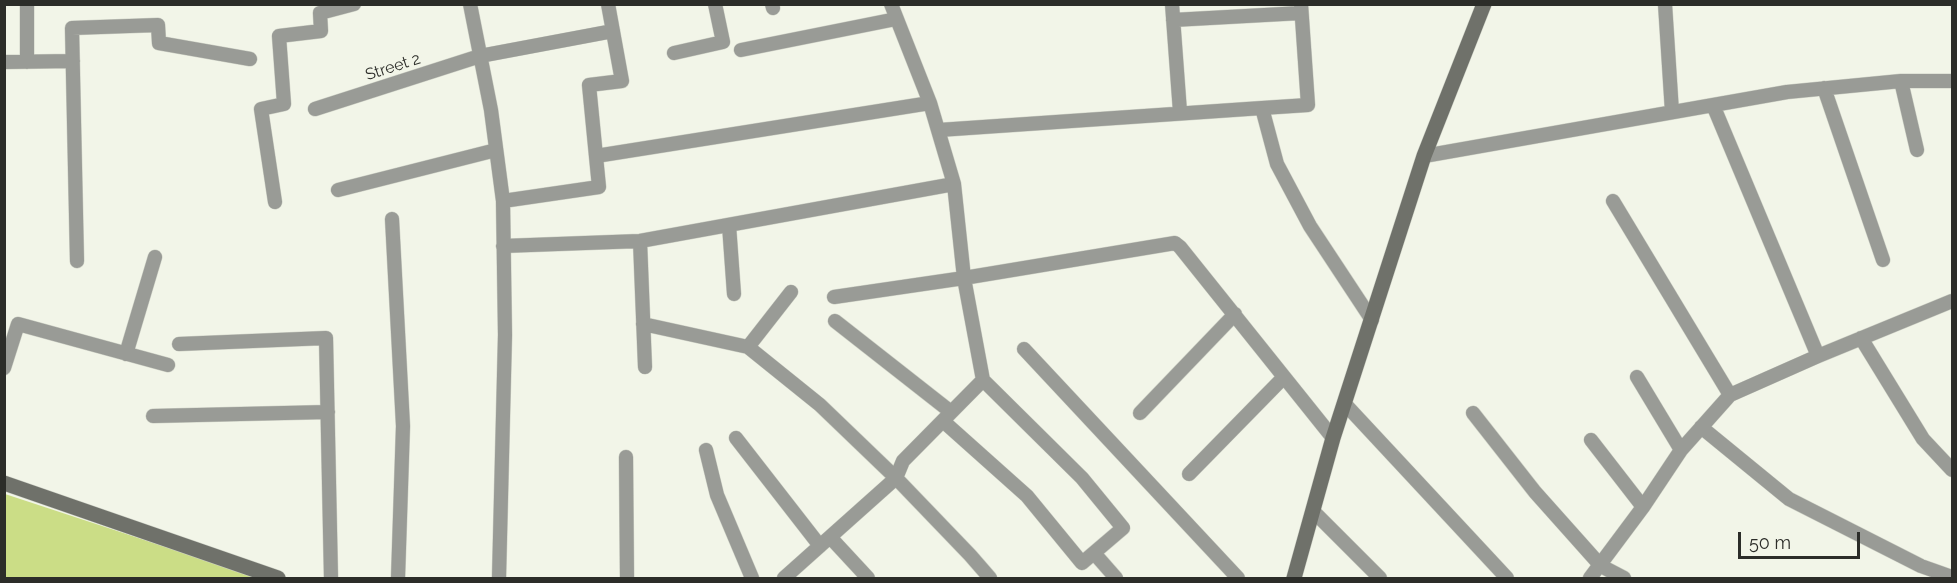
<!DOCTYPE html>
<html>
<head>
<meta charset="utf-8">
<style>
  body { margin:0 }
  #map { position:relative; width:1957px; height:583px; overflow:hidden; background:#f2f5e8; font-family:Raleway,sans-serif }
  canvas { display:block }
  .frame { position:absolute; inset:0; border:6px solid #2c2d29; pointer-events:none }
  .scale { position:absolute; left:1738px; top:532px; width:122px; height:27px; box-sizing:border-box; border:3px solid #2c2d29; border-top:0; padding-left:8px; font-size:18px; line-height:21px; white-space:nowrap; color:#2c2d29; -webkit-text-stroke:4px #f2f5e8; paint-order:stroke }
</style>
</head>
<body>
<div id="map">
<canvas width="1957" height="583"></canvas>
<div class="frame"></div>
<div class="scale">50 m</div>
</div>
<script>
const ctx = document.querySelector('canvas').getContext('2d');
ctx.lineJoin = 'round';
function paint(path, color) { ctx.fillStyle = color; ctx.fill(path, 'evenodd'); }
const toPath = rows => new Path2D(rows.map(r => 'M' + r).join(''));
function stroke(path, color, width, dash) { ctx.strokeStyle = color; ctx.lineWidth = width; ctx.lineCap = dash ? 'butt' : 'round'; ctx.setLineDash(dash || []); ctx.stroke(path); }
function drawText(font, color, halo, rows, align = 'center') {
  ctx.font = font + ' Raleway,sans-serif'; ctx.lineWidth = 6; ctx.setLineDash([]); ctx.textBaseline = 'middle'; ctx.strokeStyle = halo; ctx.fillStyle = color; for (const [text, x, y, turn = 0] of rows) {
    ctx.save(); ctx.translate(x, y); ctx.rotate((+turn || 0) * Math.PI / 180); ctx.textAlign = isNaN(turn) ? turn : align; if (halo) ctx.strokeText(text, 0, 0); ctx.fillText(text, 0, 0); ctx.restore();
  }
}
const green = toPath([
  [5,494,260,578,5,578]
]);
const street = toPath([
  [27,4,27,62],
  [470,4,491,110,503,201,505,335,499,578],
  [772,4,773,8],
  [891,4,930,103,954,184,964,278,983,380,1082,478,1123,528,1082,563,1027,496,943,421],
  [1172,4,1180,112],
  [1665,4,1672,112],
  [1173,20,1301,13],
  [741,50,896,19],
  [674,53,723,42,715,4],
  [4,62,73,61],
  [1901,81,1917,150],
  [1824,88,1883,260],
  [1713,105,1818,356],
  [1262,108,1308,105,1301,4],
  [315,109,480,56,613,31],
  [939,130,1262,108,1277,164,1310,226,1372,320],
  [596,156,930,103],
  [1424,156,1787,92,1901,81,1952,81],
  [338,190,496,150],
  [503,201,599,187,589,85,622,81,608,4],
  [1613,201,1730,395],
  [275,202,261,109,284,104,279,36,321,31,320,13,354,4],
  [392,219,403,426,398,578],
  [729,225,734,294],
  [640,241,645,367],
  [503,246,640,241,954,184],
  [77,261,72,28,158,25,159,43,250,59],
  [834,297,964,278,1175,243,1180,247,1333,438],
  [835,321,951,412],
  [643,324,748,347,820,405,896,478,970,555,990,578],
  [1861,338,1923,439,1952,470],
  [179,344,326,338,331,578],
  [748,347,791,292],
  [1024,349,1238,578],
  [126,354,155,257],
  [4,368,18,324,168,365],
  [1637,377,1681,450],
  [1345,404,1507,578],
  [1140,413,1235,314],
  [1473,413,1535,492,1601,566,1624,578],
  [153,416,328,412],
  [1701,427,1789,499,1921,566,1952,577],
  [736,438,820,546],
  [1591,440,1643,507],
  [706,450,717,495,752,578],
  [626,457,627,578],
  [1189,474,1284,377],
  [1314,512,1380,578],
  [830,537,868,578],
  [1094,553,1116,578],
  [784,578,896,478,903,461,983,380],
  [1590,578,1643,507,1681,450,1730,395,1818,356,1952,301]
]);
const secondary = toPath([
  [4,483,278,578],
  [1294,578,1333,438,1424,156,1484,4]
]);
const streetNames = [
  ["Street 2",393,67,-18]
];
paint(green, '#cbdd86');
stroke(street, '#ced1c6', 15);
stroke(secondary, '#ced1c6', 16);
stroke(street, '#999b96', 14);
stroke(secondary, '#6f716a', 15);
drawText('16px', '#2c2d29', '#f2f5e8', streetNames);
</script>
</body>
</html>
